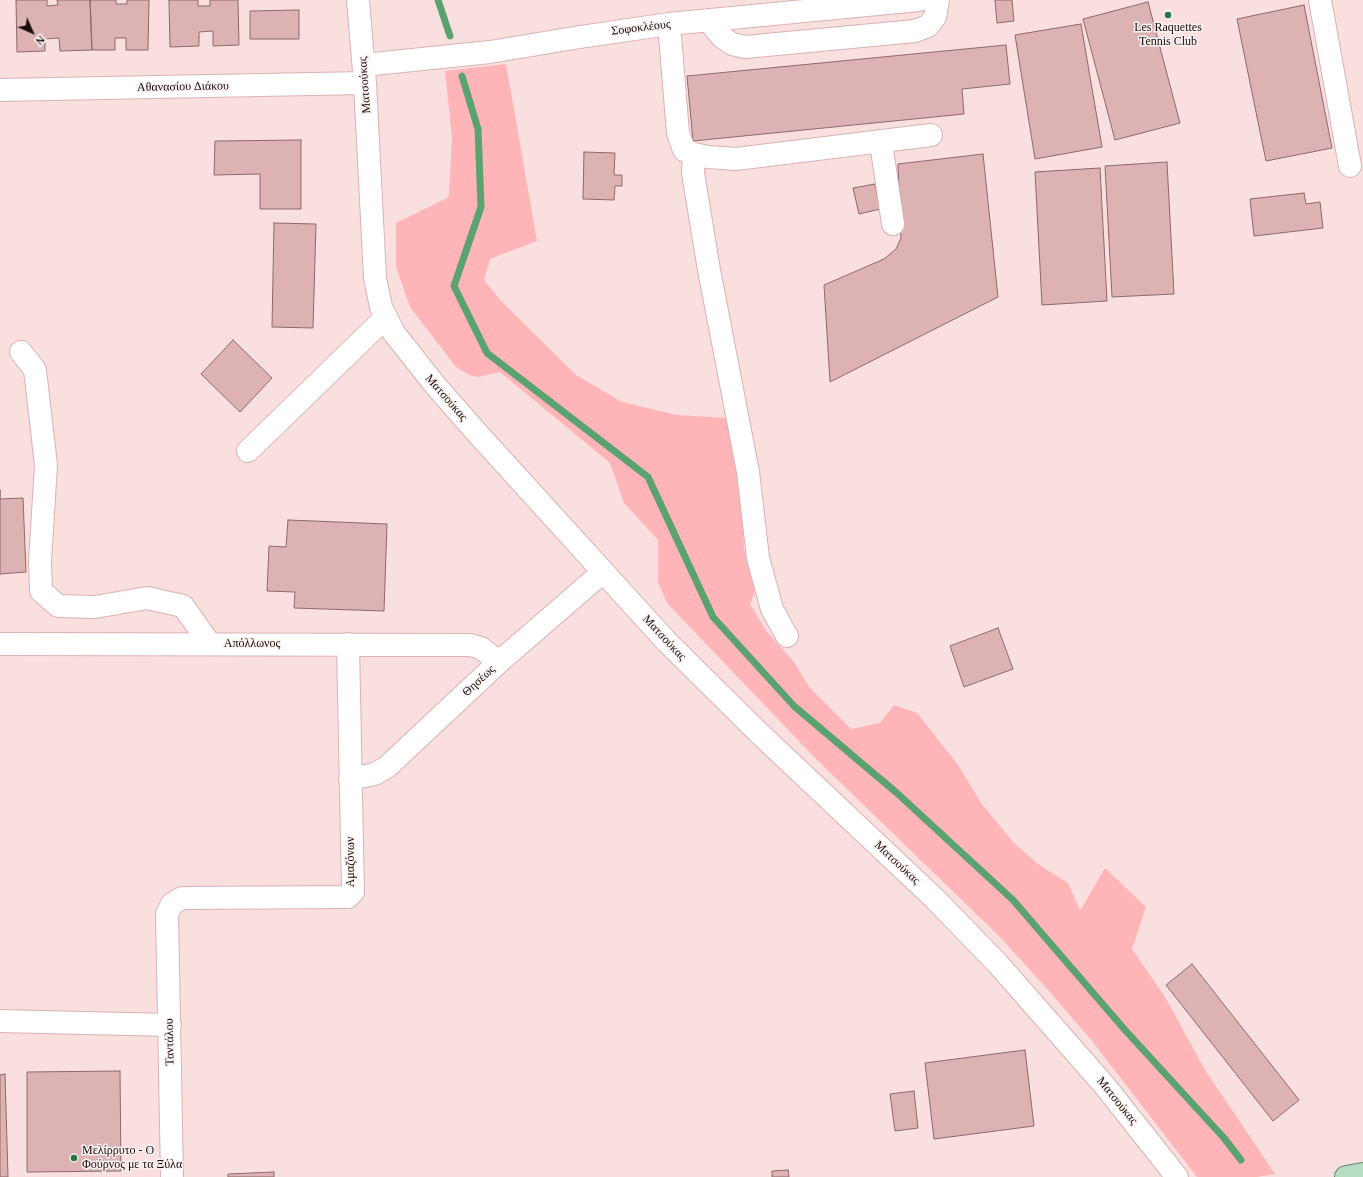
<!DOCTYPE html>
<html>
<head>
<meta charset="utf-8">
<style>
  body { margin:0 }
  #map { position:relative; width:1363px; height:1177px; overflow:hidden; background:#fadfdf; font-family:Georgia,serif }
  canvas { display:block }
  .north { position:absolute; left:12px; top:12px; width:40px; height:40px; -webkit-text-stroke:3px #faf1f1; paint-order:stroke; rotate:135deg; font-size:11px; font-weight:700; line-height:16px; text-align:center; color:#1b0d0d }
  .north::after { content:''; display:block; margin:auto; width:14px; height:18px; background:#1b0d0d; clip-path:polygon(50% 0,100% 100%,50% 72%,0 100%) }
</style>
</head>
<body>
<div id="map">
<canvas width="1363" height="1177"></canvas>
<div class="north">N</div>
</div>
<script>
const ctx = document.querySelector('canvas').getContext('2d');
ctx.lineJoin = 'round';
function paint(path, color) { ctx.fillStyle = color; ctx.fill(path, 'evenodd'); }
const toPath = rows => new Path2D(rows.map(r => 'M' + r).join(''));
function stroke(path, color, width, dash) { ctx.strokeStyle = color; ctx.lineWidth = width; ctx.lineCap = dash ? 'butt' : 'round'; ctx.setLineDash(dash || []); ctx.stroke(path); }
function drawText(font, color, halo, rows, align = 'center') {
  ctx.font = font + ' Georgia,serif'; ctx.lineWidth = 3; ctx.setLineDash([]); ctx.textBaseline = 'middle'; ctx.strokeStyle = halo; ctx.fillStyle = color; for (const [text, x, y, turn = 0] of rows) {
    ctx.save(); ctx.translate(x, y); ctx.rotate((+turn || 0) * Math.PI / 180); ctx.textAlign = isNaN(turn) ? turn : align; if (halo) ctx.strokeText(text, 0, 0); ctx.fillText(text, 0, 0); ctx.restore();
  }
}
const green = toPath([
  [506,64,537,241,490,259,484,280,501,301,576,375,622,402,677,415,726,418,742,490,744,549,757,586,750,604,767,632,794,662,809,687,851,729,880,723,894,705,917,713,958,765,981,803,1014,843,1038,864,1068,883,1080,911,1105,868,1146,907,1132,949,1165,997,1205,1070,1275,1174,1257,1177,1197,1177,1092,1041,1050,992,998,935,814,757,667,603,658,582,658,540,624,503,610,463,500,372,478,377,469,375,456,367,410,307,396,267,396,223,447,198,449,195,452,138,445,71]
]);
const stream = toPath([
  [438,0,450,36],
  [462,76,478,129,481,207,454,286,487,353,648,477,713,617,794,706,898,794,1013,900,1125,1030,1224,1138,1241,1160]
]);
const building = toPath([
  [16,0,47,0,47,6,58,5,57,0,90,0,92,50,60,51,59,38,45,39,45,51,17,52,16,0],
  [90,0,116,0,116,4,127,4,127,0,149,0,148,50,126,50,126,38,115,38,115,50,92,50,90,0],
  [169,0,198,0,198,6,210,6,210,0,238,0,239,45,213,46,213,31,199,32,199,46,170,47,169,0],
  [995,0,1012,0,1014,21,997,23,995,0],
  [1148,2,1180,123,1115,140,1083,19,1148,2],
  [1304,5,1332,148,1266,161,1237,19,1304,5],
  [299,10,299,39,250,39,250,11,299,10],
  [1081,24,1102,147,1035,159,1015,35,1081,24],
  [1006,45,1010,84,962,89,964,114,693,141,687,76,1006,45],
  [301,140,301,209,260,209,260,174,214,175,215,141,301,140],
  [584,152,615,153,614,175,622,175,622,186,615,186,614,200,583,199,584,152],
  [983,154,998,297,830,382,824,285,884,259,896,249,901,238,898,164,983,154],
  [1167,162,1174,294,1112,297,1105,166,1167,162],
  [1100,168,1107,301,1042,305,1035,172,1100,168],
  [875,184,880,209,859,214,853,188,875,184],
  [1304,193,1306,204,1320,202,1323,228,1254,236,1250,199,1304,193],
  [274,223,316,224,313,328,272,327,274,223],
  [233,340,272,378,240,412,201,374,233,340],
  [0,490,0,499,23,498,26,572,0,574,0,490],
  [288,520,387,524,384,611,294,608,295,592,267,591,269,546,286,547,288,520],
  [998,628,1013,669,964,687,950,646,998,628],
  [1192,964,1299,1100,1273,1121,1166,985,1192,964],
  [1025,1050,1034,1126,934,1139,925,1063,1025,1050],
  [120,1071,121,1171,27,1172,27,1072,120,1071],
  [5,1074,8,1177,0,1177,0,1075,5,1074],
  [914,1091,918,1128,895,1131,890,1094,914,1091],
  [788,1170,789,1177,772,1177,772,1171,788,1170],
  [274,1172,274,1177,228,1177,228,1174,274,1172]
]);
const minor = toPath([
  [358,0,365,83,375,278,381,307,394,333,435,385,478,434,667,642,759,733,934,898,998,964,1105,1086,1177,1177],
  [1320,0,1350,166],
  [708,20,722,37,732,44,745,47,915,31,928,26,935,17,938,0],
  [669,24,678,133,684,150,694,154,708,157,736,159,931,135],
  [364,65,490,52,580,37,669,24,919,0],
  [0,90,365,83],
  [881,143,893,224],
  [694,154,693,173,709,270,748,472,758,558,772,609,787,636],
  [21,352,35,370,46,465,40,561,41,591,58,606,95,607,147,598,183,606,210,644],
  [248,451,385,318],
  [0,644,470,645,481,648,499,662],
  [350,779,375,774,387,767,499,662,603,572],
  [0,1021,170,1025],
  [172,1177,167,914,172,904,182,898,348,897,353,892,348,644]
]);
const major = toPath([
  [1346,1177,1363,1174]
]);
const markers = [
  [1168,15,4,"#277544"],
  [74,1158,4,"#277544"]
];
const streetNames = [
  ["Σοφοκλέους",641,28,-7],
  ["Ματσούκας",365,85,-94],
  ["Αθανασίου Διάκου",183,87,-1],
  ["Ματσούκας",446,398,49],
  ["Ματσούκας",664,638,47],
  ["Απόλλωνος",252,644],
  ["Θησέως",479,681,-43],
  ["Αμαζόνων",351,862,-90],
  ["Ματσούκας",897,863,43],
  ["Ταντάλου",170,1042,-91],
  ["Ματσούκας",1117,1101,51]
];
const poiNames = [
  ["Les Raquettes",1168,28],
  ["Tennis Club",1168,42],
  ["Μελίρρυτο - Ο",82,1151,"left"],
  ["Φούρνος με τα Ξύλα",82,1165,"left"]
];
paint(green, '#ffb4b8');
stroke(stream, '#5ba271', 7);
paint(building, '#dcb2b3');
stroke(building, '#8e686a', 1);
stroke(minor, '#dcb1b3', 24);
stroke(major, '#608667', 24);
stroke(minor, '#fff', 22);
stroke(major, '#b6ddc1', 22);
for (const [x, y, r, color] of markers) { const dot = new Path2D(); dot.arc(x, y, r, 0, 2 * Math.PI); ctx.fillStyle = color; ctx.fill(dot); stroke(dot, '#faf1f1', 1.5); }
drawText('12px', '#1b0d0d', '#faf1f1', streetNames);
drawText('12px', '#1b0d0d', '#faf1f1', poiNames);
</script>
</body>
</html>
